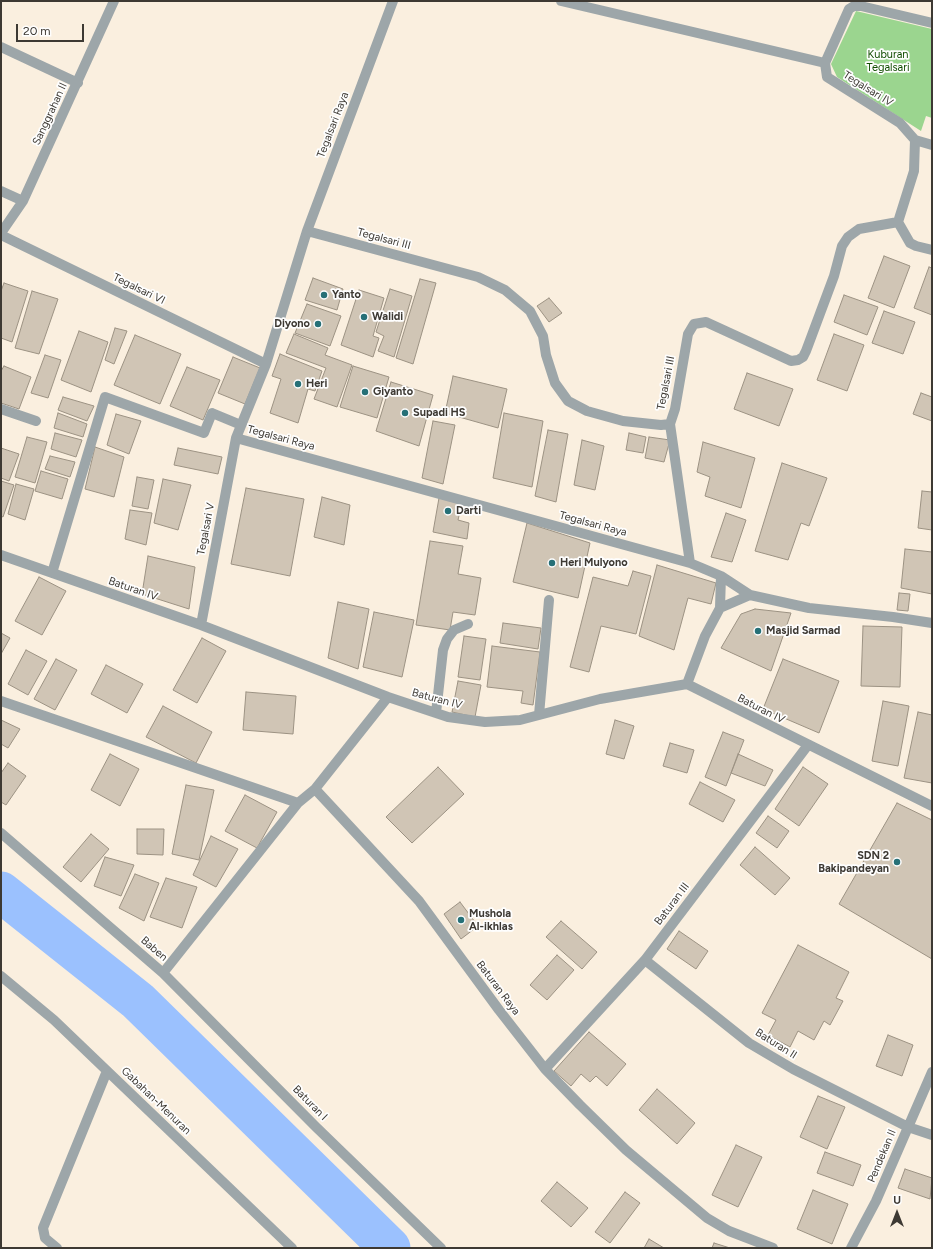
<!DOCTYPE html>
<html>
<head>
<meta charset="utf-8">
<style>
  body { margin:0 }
  #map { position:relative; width:933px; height:1249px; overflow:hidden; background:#faefdf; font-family:Figtree,sans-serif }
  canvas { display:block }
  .frame { position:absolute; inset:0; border:2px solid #3d3933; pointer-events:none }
  .north { position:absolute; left:877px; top:1193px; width:40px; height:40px; -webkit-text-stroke:3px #fefefe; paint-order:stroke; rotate:0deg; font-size:11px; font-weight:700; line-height:16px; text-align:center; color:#3d3933 }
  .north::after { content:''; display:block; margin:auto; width:14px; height:18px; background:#3d3933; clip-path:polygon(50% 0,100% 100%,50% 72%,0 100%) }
  .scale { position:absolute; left:16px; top:24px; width:68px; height:18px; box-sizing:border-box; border:2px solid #3d3933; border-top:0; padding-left:5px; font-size:12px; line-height:14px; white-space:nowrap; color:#3d3933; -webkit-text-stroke:3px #fefefe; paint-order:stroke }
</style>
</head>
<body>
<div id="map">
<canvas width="933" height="1249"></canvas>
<div class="frame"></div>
<div class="north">U</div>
<div class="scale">20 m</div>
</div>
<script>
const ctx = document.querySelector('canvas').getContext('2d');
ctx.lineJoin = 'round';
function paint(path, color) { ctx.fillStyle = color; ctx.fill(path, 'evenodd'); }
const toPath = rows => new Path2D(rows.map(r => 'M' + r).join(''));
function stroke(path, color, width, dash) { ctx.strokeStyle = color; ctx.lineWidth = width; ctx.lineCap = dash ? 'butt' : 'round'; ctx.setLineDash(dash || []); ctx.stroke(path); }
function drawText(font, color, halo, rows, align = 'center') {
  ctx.font = font + ' Figtree,sans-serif'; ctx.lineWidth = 3.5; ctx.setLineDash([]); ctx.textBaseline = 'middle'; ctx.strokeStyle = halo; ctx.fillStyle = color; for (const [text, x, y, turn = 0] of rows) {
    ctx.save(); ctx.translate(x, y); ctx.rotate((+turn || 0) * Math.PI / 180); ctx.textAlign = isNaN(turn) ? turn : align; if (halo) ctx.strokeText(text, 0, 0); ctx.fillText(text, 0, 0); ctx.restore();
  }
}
const green = toPath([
  [856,11,932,29,932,118,926,116,921,131,837,77,831,64]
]);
const river = toPath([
  [1,892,138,1001,390,1248]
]);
const building = toPath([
  [884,256,910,266,894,308,868,298,884,256],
  [929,267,932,268,932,315,914,308,929,267],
  [313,278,343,289,337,310,305,300,313,278],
  [420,279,436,283,413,364,396,358,420,279],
  [4,283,28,291,12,342,1,338,1,291,4,283],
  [390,289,412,296,394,357,378,351,384,336,376,332,390,289],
  [359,290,384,298,373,336,379,338,373,357,341,345,359,290],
  [32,291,58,299,39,354,15,348,32,291],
  [844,295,878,307,867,335,834,322,844,295],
  [549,298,562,313,549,322,537,306,549,298],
  [307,304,341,316,330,346,295,333,307,304],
  [884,311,915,322,903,354,872,343,884,311],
  [115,328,127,331,114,364,105,360,115,328],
  [79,331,108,342,91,392,61,380,79,331],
  [294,334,328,348,325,355,352,365,337,407,314,399,326,368,286,353,294,334],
  [834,334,864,345,847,391,817,380,834,334],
  [135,335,181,354,160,404,114,385,135,335],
  [280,354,322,371,315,391,308,389,298,423,270,413,281,379,272,376,280,354],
  [45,355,61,360,48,398,31,393,45,355],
  [233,357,260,368,245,404,218,393,233,357],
  [4,366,31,377,19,409,1,403,1,371,4,366],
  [353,366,389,377,377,418,340,407,353,366],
  [187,367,220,380,203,420,170,406,187,367],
  [747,373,793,389,779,426,734,409,747,373],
  [453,376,507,389,498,428,445,413,453,376],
  [391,382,433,395,419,446,376,431,391,382],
  [921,393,932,397,932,421,913,414,921,393],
  [63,397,94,406,87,421,58,410,63,397],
  [58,413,87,424,83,437,54,428,58,413],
  [504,413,543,421,532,487,493,478,504,413],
  [116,414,141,421,129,454,107,445,116,414],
  [433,421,455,425,443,484,422,478,433,421],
  [548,430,568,434,556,502,535,496,548,430],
  [55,433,82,440,76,457,51,449,55,433],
  [629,433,646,437,643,453,626,450,629,433],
  [27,437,47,442,35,483,15,477,27,437],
  [649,437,670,440,664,462,645,458,649,437],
  [582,440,604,446,595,490,574,485,582,440],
  [703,442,755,458,741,508,705,496,710,477,697,472,703,442],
  [95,447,124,457,114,497,85,489,95,447],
  [1,448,19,454,9,481,1,478,1,448],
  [178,448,222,457,218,474,174,465,178,448],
  [50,456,75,462,70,477,45,469,50,456],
  [782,463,827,478,809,526,801,523,788,560,755,551,782,463],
  [41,471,68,479,62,499,35,491,41,471],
  [137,477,154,480,148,509,132,506,137,477],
  [163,479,191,485,178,530,154,523,163,479],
  [1,481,14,485,3,517,1,516,1,481],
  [16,484,34,489,25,520,8,514,16,484],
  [246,488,304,499,290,576,231,564,246,488],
  [922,491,932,492,932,530,918,528,922,491],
  [322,497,350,505,344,545,314,537,322,497],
  [439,498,462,503,458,520,469,523,467,539,433,532,439,498],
  [130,510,152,513,146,545,125,539,130,510],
  [726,513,746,520,732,562,711,557,726,513],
  [527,523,590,543,578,598,513,582,527,523],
  [430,541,463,546,458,574,481,578,475,615,453,612,450,630,416,625,430,541],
  [905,549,932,552,932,594,901,588,905,549],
  [148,556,195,567,189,609,142,594,148,556],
  [657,565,716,583,711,604,688,598,674,650,639,636,657,565],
  [633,571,651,576,636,634,601,626,589,672,570,667,593,577,628,586,633,571],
  [39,577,66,591,42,635,15,621,39,577],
  [899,593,910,594,908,611,897,610,899,593],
  [338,602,369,609,358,669,328,658,338,602],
  [755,609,791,613,771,671,721,648,741,614,755,609],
  [374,612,414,620,402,677,363,667,374,612],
  [503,623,541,628,538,649,500,643,503,623],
  [863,626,902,627,900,687,861,686,863,626],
  [1,633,10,638,1,654,1,633],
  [464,636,486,639,480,680,458,677,464,636],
  [202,638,226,651,197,703,173,690,202,638],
  [492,646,540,652,533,705,521,703,523,691,487,687,492,646],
  [26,650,47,661,28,695,8,684,26,650],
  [56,659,77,670,55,710,34,699,56,659],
  [783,659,839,681,819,733,763,709,783,659],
  [106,665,143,684,127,713,91,694,106,665],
  [458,681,481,685,475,717,452,712,458,681],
  [246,692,296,696,293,734,243,730,246,692],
  [883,701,909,706,898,766,872,761,883,701],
  [163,706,212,732,196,763,146,737,163,706],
  [918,712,932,715,932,783,904,778,918,712],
  [1,720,20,729,8,748,1,744,1,720],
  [615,720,634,726,624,759,606,754,615,720],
  [723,732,744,740,726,786,705,777,723,732],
  [670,743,694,750,687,773,663,766,670,743],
  [110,754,139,769,120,806,91,790,110,754],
  [738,754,773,770,765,786,731,773,738,754],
  [8,763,26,776,6,805,1,802,1,773,8,763],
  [438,767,464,794,412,843,386,817,438,767],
  [803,767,828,784,799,826,775,809,803,767],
  [700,782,735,800,723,822,689,804,700,782],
  [186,785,214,790,199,860,172,854,186,785],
  [245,795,277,812,257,848,225,831,245,795],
  [897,803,932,820,932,959,839,904,897,803],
  [768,816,789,831,777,848,756,833,768,816],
  [137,829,164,829,163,855,137,854,137,829],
  [91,834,109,849,81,882,63,867,91,834],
  [211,836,238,849,216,887,193,875,211,836],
  [755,847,790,878,775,895,740,865,755,847],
  [105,857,134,865,121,896,94,886,105,857],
  [135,874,159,883,144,921,119,908,135,874],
  [166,878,197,887,182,928,150,917,166,878],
  [460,902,478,926,461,939,444,914,460,902],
  [561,921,597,952,582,969,546,937,561,921],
  [679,931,708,951,696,969,667,949,679,931],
  [798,945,849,972,836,998,843,1001,830,1025,824,1021,814,1040,798,1031,790,1047,768,1035,776,1020,762,1013,798,945],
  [557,955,574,970,547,1000,530,985,557,955],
  [589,1032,626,1064,607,1086,596,1076,590,1082,581,1074,571,1086,554,1071,589,1032],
  [888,1035,913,1045,902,1076,876,1066,888,1035],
  [657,1089,695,1123,677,1144,639,1110,657,1089],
  [818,1096,845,1107,827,1149,800,1137,818,1096],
  [736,1145,762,1157,738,1207,712,1195,736,1145],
  [825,1152,861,1165,853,1186,817,1173,825,1152],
  [905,1169,932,1178,930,1199,898,1188,905,1169],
  [557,1182,588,1208,571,1227,541,1201,557,1182],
  [813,1190,848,1204,832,1244,797,1229,813,1190],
  [625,1192,640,1203,610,1243,595,1232,625,1192],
  [649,1239,664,1248,644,1248,649,1239],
  [714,1243,730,1248,712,1248,714,1243]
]);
const minor = toPath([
  [393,1,307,231,266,364,236,438,690,563,721,576,750,595,809,608,893,617,932,623],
  [561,1,825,63],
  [1,47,78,83],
  [915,140,932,145],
  [1,191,23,201],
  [898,222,914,171,915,140,900,123,827,77,825,63,849,9,854,6,861,6,932,23],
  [898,222,910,243,916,246,932,250],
  [307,231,478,277,505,290,530,311,543,336,546,355,555,383,568,401,587,411,623,421,661,425,670,424,675,409,688,334,694,324,706,322,791,361,798,360,803,357,806,351,834,276,842,246,848,237,859,229,898,222],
  [1,233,23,201,114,1],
  [1,235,266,364],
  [1,409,36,421],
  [670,424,690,563],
  [1,555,201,625,388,697,448,717,485,722,520,720,600,699,687,684,932,806],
  [52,573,105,397,204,433,212,413,241,425],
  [720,608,750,595],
  [201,625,236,438],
  [687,684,705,636,720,608,721,576],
  [388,697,315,789,419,901,499,1010,545,1069,580,1105,626,1150,707,1218,729,1231,773,1248],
  [1,701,298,803],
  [436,713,443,650,447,639,454,630,468,624],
  [539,715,549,600],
  [1,833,163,973,298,803,315,789],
  [645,960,749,1043,793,1069,908,1127,932,1135],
  [163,973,316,1127,441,1248],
  [1,976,54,1020,292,1248],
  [545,1069,645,960,808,745],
  [57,1248,45,1238,43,1228,107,1071],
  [851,1248,876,1201,932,1072]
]);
const markers = [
  [324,295,4,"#267077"],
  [364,317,4,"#267077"],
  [318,324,4,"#267077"],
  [298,384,4,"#267077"],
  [365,392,4,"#267077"],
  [405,413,4,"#267077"],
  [448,511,4,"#267077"],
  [552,563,4,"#267077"],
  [758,631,4,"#267077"],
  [897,862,4,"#267077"],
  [461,920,4,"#267077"]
];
const parkNames = [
  ["Kuburan",888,55],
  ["Tegalsari",888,68]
];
const streetNames = [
  ["Tegalsari IV",868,89,32],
  ["Sanggrahan II",50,114,-65],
  ["Tegalsari Raya",333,125,-69],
  ["Tegalsari III",384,239,15],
  ["Tegalsari VI",139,289,26],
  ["Tegalsari III",666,383,-79],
  ["Tegalsari Raya",281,438,15],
  ["Tegalsari Raya",593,524,15],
  ["Tegalsari V",206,529,-79],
  ["Baturan IV",133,589,19],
  ["Baturan IV",437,699,15],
  ["Baturan IV",761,709,27],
  ["Baturan III",672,904,-53],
  ["Baben",154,949,41],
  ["Baturan Raya",498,988,53],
  ["Baturan II",776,1044,32],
  ["Gabahan-Menuran",156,1101,44],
  ["Baturan I",310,1103,45],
  ["Pendekan II",882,1156,-67]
];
const poiNames = [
  ["Yanto",332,295],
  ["Walidi",372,317],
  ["Diyono",310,324,"right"],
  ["Heri",306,384],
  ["Giyanto",373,392],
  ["Supadi HS",413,413],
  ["Darti",456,511],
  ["Heri Mulyono",560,563],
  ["Masjid Sarmad",766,631],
  ["SDN 2",889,856,"right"],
  ["Bakipandeyan",889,869,"right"],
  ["Mushola",469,914],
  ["Al-ikhlas",469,927]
];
paint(green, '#9bd58f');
stroke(river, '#9bc1fe', 41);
paint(building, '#d0c5b5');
stroke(building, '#9c9283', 1);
stroke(minor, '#9da6a9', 10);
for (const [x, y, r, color] of markers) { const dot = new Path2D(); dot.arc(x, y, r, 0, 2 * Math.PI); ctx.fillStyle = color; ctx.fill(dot); stroke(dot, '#fefefe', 1.5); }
drawText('11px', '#114d00', '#fefefe', parkNames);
drawText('11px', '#3d3933', '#fefefe', streetNames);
drawText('bold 11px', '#3d3933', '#fefefe', poiNames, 'left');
</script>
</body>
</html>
